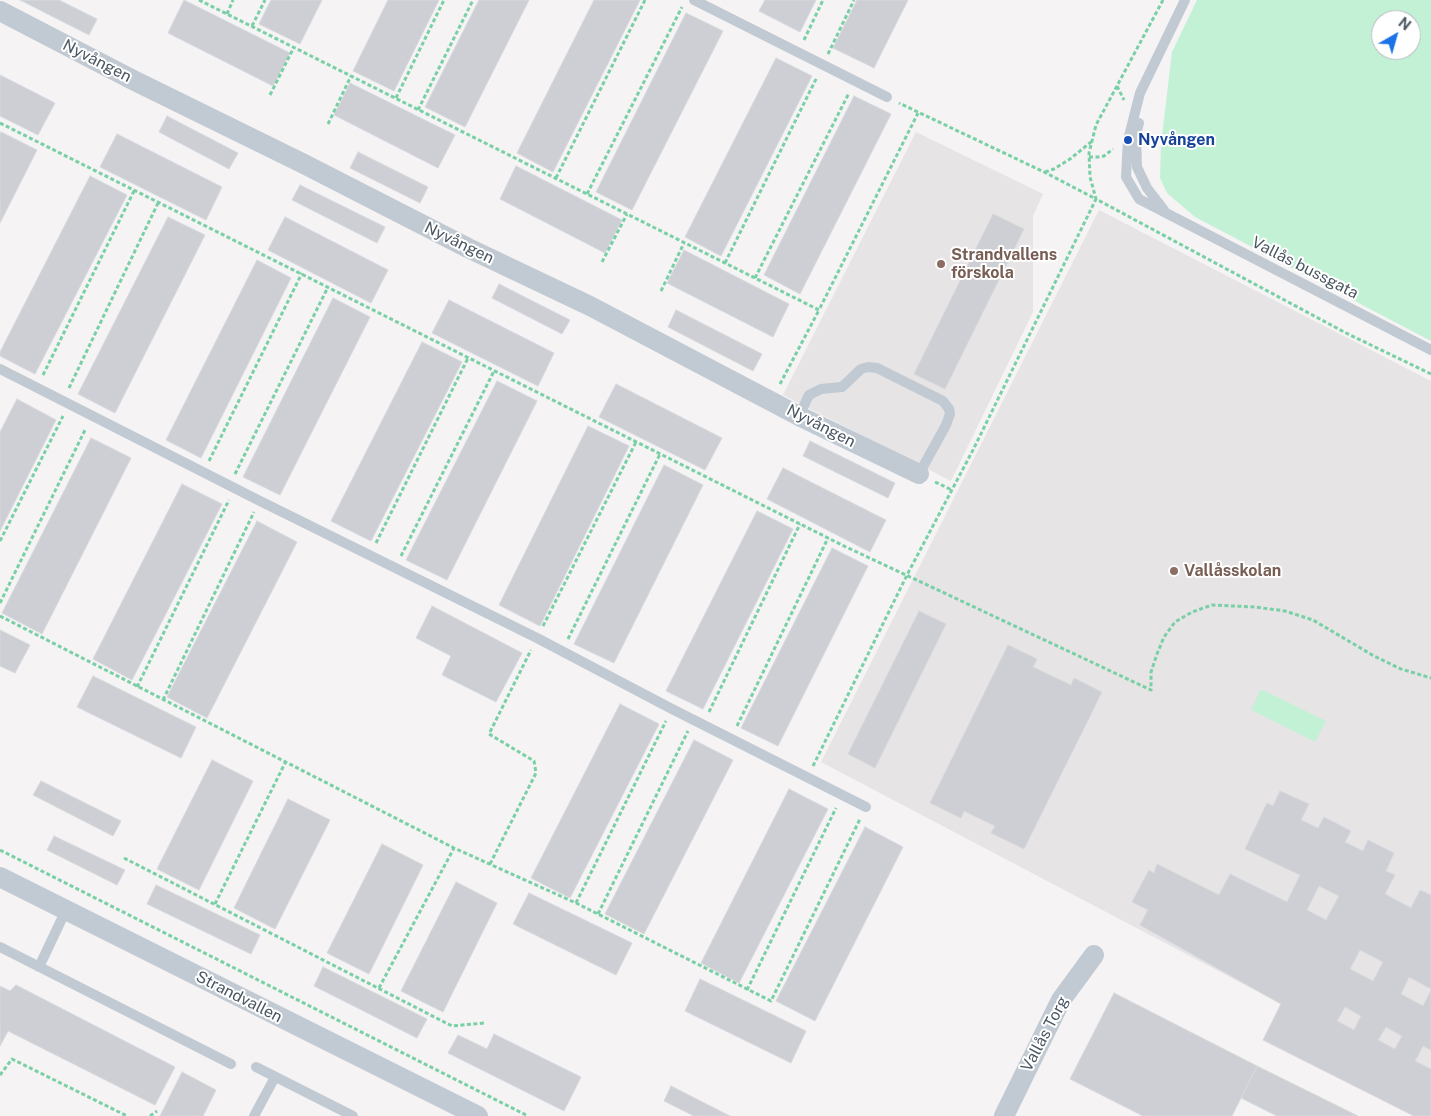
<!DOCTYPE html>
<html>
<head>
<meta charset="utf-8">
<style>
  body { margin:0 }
  #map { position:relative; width:1431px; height:1116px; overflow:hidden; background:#f5f3f3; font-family:"Public Sans",sans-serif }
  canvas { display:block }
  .north { position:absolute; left:1371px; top:10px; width:50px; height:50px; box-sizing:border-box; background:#fff; border:1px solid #b7bbc0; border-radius:50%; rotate:38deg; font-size:14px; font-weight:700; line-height:20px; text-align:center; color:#4a5661 }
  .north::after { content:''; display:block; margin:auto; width:18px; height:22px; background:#1a73e8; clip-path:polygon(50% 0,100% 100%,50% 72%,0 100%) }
</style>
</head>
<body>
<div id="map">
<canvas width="1431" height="1116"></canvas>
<div class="north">N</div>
</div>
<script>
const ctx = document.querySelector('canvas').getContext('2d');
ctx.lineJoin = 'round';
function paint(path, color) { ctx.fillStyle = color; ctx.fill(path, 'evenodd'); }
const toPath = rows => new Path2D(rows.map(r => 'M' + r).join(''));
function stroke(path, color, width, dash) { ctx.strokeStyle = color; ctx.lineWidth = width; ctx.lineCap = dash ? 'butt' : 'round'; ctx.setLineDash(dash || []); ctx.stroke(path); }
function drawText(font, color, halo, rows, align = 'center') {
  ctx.font = font + ' "Public Sans",sans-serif'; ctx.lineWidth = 4; ctx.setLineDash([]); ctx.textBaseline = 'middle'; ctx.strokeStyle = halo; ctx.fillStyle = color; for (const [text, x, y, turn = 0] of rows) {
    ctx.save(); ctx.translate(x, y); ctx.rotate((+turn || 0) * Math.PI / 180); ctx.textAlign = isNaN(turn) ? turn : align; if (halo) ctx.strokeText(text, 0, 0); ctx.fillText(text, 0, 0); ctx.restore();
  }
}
const education = toPath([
  [916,132,1043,194,1033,216,1033,312,951,481,783,395],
  [1099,210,1431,381,1431,1116,1414,1116,1263,1040,1281,1004,821,762]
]);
const green = toPath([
  [1197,0,1431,0,1431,341,1195,217,1167,193,1160,178,1161,144,1172,52],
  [1381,20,1411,20,1411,50,1381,50],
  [1261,689,1326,721,1315,742,1251,710]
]);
const building = toPath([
  [20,0,59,0,97,19,89,35,20,0],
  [184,0,290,53,273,86,168,33,184,0],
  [271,0,322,0,300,44,259,24,271,0],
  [388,0,439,0,394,91,353,71,388,0],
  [479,0,529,0,465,127,425,107,479,0],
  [594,0,640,0,553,172,517,153,594,0],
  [765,0,816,0,800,32,759,11,765,0],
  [857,0,908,0,874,68,833,48,857,0],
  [686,13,723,31,632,210,596,192,686,13],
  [776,58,812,76,721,256,685,237,776,58],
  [0,75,55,103,38,135,0,116,0,75],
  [350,83,455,135,438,168,334,115,350,83],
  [854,96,891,114,800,294,764,275,854,96],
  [167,116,238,153,229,169,159,132,167,116],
  [1,132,37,150,0,223,0,134,1,132],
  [117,134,222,187,206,220,100,167,117,134],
  [358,152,428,187,420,203,350,168,358,152],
  [516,166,622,220,605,253,500,199,516,166],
  [90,176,127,195,35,374,0,356,0,352,90,176],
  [300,185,385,227,377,243,292,200,300,185],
  [993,214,1024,229,945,389,914,374,993,214],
  [168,217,205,235,115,413,78,394,168,217],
  [285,217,388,270,371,303,268,250,285,217],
  [684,250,789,304,773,337,667,283,684,250],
  [257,260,291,278,201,458,166,440,257,260],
  [499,284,570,320,562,334,492,298,499,284],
  [333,298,370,317,280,495,243,477,333,298],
  [449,300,554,353,538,386,432,333,449,300],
  [676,310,762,354,753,371,668,327,676,310],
  [422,342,462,362,371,541,331,521,422,342],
  [497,381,537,401,447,580,406,560,497,381],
  [616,384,722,438,705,470,599,417,616,384],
  [17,399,56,420,0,531,0,432,17,399],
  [588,426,629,446,540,626,499,605,588,426],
  [91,438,131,458,42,634,2,613,91,438],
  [810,441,895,483,888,498,803,456,810,441],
  [664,465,703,485,614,663,574,644,664,465],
  [783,468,886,520,870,552,767,499,783,468],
  [182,484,222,504,132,680,93,659,182,484],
  [757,511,793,529,703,709,666,691,757,511],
  [257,521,297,542,207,718,167,697,257,521],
  [832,548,868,566,778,746,741,728,832,548],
  [432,606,522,653,496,702,442,675,451,656,416,638,432,606],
  [919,611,946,624,875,768,848,754,919,611],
  [0,630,30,645,15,673,0,666,0,630],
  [1008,645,1037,659,1033,667,1071,685,1074,678,1102,692,1024,849,991,833,995,826,964,811,961,818,930,803,1008,645],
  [93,676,196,727,181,758,77,707,93,676],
  [620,704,659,724,570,898,531,878,620,704],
  [694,740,733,760,644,934,605,914,694,740],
  [212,760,253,781,199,890,157,869,212,760],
  [41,781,121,821,113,836,33,795,41,781],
  [789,789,828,809,739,983,701,963,789,789],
  [1280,791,1309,804,1301,820,1318,828,1324,817,1351,831,1345,842,1363,851,1368,840,1394,853,1386,871,1395,875,1385,894,1411,908,1420,890,1431,895,1431,989,1409,977,1401,994,1423,1006,1431,990,1431,1050,1423,1046,1415,1061,1431,1069,1431,1116,1414,1116,1263,1040,1281,1004,1140,925,1148,910,1132,902,1149,870,1154,873,1157,864,1219,895,1230,874,1287,902,1300,875,1245,849,1267,803,1273,806,1280,791],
  [1319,886,1339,896,1326,920,1307,910,1319,886],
  [1360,950,1383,962,1373,981,1350,969,1360,950],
  [1345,1007,1361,1016,1354,1030,1337,1021,1345,1007],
  [1386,1027,1402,1036,1395,1049,1378,1040,1386,1027],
  [288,799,330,820,275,929,234,908,288,799],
  [865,827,903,847,815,1021,776,1001,865,827],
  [54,836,125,870,117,885,47,850,54,836],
  [382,844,423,865,369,974,327,953,382,844],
  [456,882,497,903,443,1012,401,991,456,882],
  [156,885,260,935,251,954,147,904,156,885],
  [529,893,632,943,616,975,513,924,529,893],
  [323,967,427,1019,417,1038,314,986,323,967],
  [700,979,806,1031,791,1063,685,1011,700,979],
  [16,985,175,1067,155,1105,8,1031,0,1046,0,986,10,991,16,985],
  [1114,993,1257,1066,1232,1116,1143,1116,1070,1079,1114,993],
  [494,1034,581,1077,564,1111,448,1053,458,1035,487,1049,494,1034],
  [1257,1066,1358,1116,1277,1116,1241,1098,1257,1066],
  [182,1072,216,1090,203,1116,160,1116,182,1072],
  [671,1086,730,1116,694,1116,664,1101,671,1086]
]);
const path = toPath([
  [199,0,819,310,918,113],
  [1163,0,1096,125,1089,153,1090,177,1096,199,1346,333,1431,374],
  [227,14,233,0],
  [252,26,265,0],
  [804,40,823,0],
  [828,54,854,0],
  [1117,86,1124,100],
  [270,95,294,47],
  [396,98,444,0],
  [418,110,473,0],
  [0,123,842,545,1151,690,1151,672,1157,654,1164,637,1175,622,1192,612,1212,605,1255,607,1285,611,1313,620,1374,656,1401,669,1431,678],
  [328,124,351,76],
  [1089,157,1098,157,1104,156,1113,149],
  [1045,172,1054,169,1070,159,1091,142],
  [556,178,645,0],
  [587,194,682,7],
  [602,262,627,214],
  [725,263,817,77],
  [755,278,849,93],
  [661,291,684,243],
  [43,375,135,189],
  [780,384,819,310],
  [69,388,159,201],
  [209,461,302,273],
  [235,474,328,287],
  [935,482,952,490],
  [0,541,63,416],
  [376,543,468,358],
  [401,556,494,371],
  [0,603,86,428],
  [0,616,454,848,576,903,771,1001,860,819],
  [543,626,636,442],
  [568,639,660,454],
  [137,687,229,500],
  [163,700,254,512],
  [709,712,800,524],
  [737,726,828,538],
  [813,766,907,575,973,450,1096,199,1044,172,899,103],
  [0,850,528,1116],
  [124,858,452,1026,484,1023],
  [490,864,536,773,534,761,489,734,531,650],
  [576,903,666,721],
  [215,904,286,761],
  [598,914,688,731],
  [379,988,454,848],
  [747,990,836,808],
  [0,1075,12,1059,127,1116],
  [150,1116,157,1111]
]);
const service = toPath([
  [694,0,887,97],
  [1185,0,1140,93,1128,140,1126,177,1139,199,1431,350],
  [1139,123,1136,134,1137,167,1147,188,1164,210],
  [0,369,260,501,537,638,672,709,866,807],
  [799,416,809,395,821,389,842,387,861,369,868,367,877,368,943,401,949,409,950,414,946,425,919,474],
  [0,947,231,1064],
  [39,967,66,910],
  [256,1067,353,1116],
  [254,1116,275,1077]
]);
const minor = toPath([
  [0,11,133,80,302,163,468,248,590,306,799,416,919,474],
  [0,877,478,1116],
  [1004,1116,1061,1000,1094,955]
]);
const markers = [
  [1128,140,5,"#1a4fb4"],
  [941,264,5,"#8d6e63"],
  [1174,571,5,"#8d6e63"]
];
const streetNames = [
  ["Nyvången",97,61,27],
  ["Nyvången",459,243,26],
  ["Vallås bussgata",1305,268,27],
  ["Nyvången",821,426,27],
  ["Strandvallen",239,997,27],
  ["Vallås Torg",1045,1034,-62]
];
const transitNames = [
  ["Nyvången",1138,140]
];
const educationNames = [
  ["Strandvallens",951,255],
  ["förskola",951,273],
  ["Vallåsskolan",1184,571]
];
paint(education, '#e6e4e5');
paint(green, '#c3f1d5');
paint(building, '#cdcfd5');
stroke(building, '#d7d9de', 1);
stroke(path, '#7ad0a6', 3, [4, 2.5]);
stroke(service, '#c1cad2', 10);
stroke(minor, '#c1cad2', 20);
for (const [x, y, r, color] of markers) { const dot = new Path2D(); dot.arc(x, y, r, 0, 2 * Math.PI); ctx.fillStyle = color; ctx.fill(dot); stroke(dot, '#fff', 2); }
drawText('16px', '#4a5661', '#fff', streetNames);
drawText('bold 16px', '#164399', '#fff', transitNames, 'left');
drawText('bold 16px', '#785e54', '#fff', educationNames, 'left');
</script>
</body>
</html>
